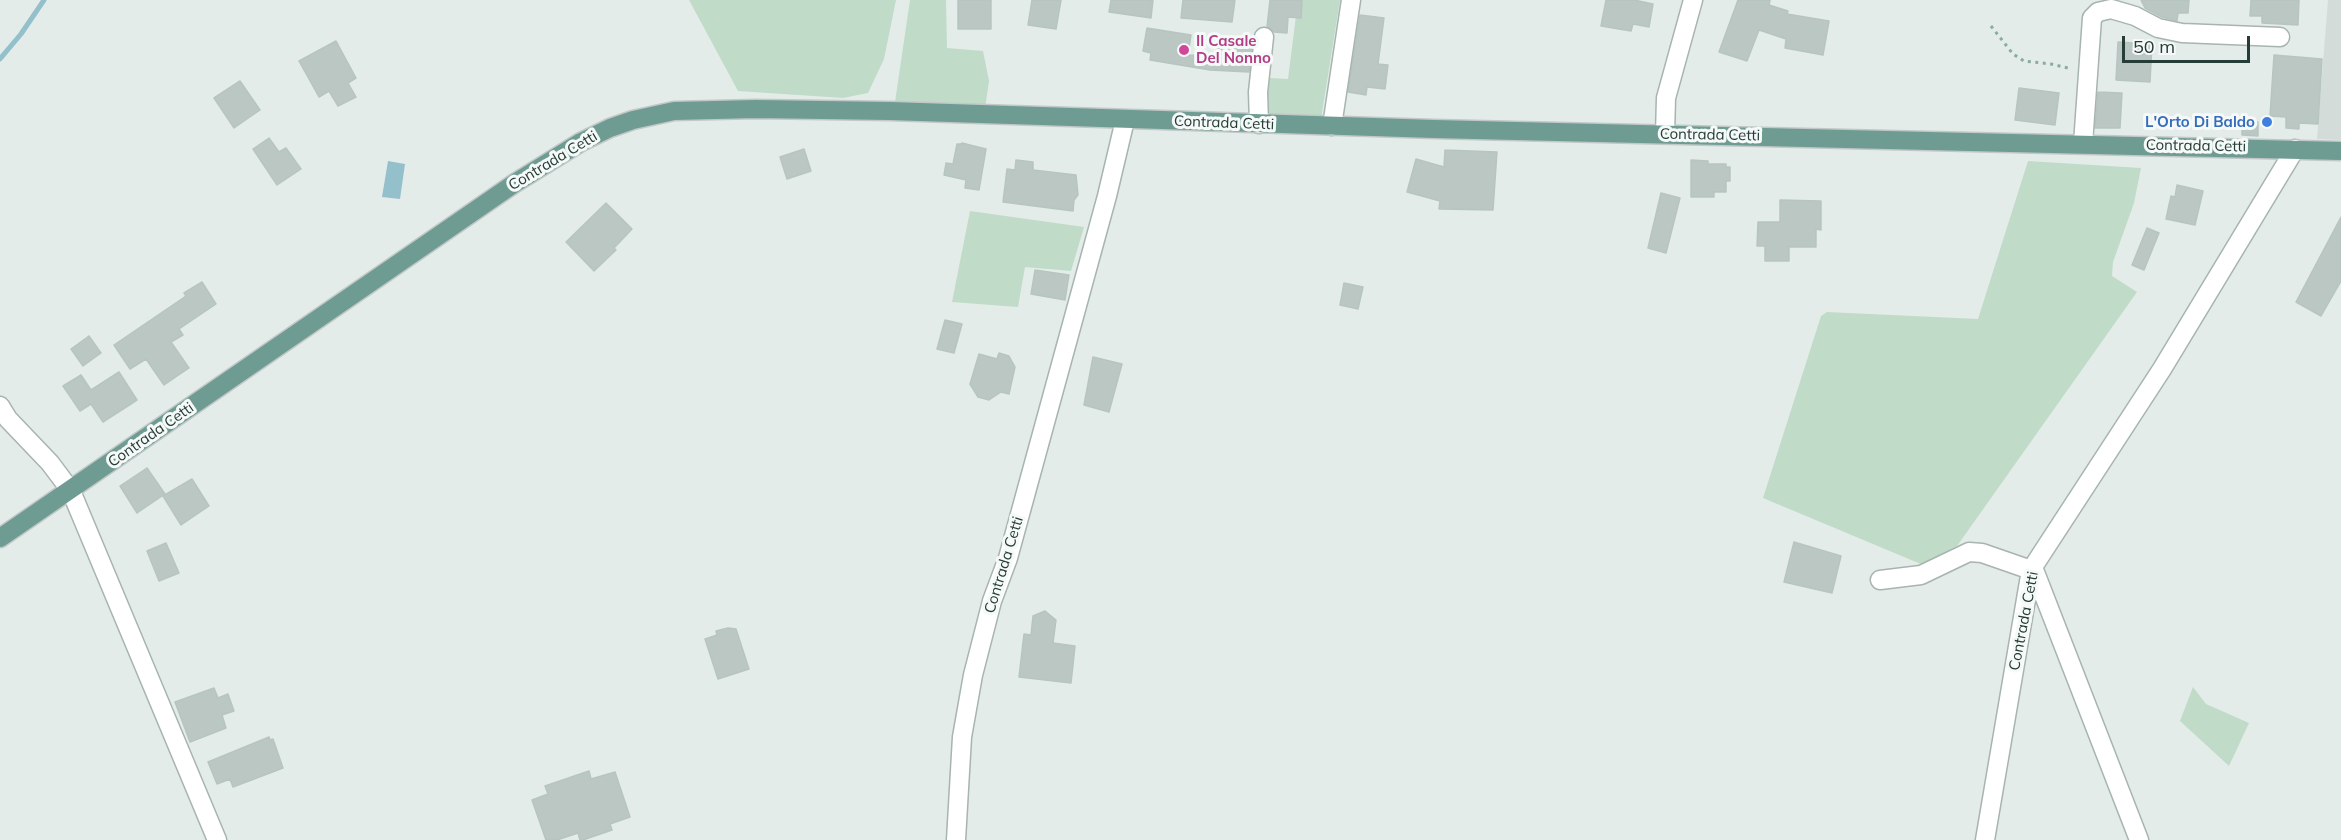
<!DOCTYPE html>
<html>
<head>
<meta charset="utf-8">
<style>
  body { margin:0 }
  #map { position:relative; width:2341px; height:840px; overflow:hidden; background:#e4ece9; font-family:Mulish,sans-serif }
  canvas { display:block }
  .scale { position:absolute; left:2122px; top:36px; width:128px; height:27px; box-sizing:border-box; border:3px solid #263c37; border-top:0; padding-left:8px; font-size:18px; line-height:21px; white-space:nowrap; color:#263c37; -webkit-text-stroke:4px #f5f9f7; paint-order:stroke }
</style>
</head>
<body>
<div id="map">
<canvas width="2341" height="840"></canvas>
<div class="scale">50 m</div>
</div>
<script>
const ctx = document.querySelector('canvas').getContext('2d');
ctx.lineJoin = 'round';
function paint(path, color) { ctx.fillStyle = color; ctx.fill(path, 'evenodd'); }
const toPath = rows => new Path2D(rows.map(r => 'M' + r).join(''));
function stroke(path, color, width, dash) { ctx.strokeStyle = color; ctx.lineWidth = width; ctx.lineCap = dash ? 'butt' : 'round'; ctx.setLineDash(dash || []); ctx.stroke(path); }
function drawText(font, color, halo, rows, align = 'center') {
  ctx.font = font + ' Mulish,sans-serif'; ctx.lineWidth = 6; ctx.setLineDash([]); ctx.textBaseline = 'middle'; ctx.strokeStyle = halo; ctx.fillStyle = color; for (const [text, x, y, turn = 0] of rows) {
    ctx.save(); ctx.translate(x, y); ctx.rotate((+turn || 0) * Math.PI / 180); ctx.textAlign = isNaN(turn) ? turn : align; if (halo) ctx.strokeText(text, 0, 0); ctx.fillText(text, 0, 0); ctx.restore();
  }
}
const built = toPath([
  [2328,0,2341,0,2341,140,2317,139]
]);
const green = toPath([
  [689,0,896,0,884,59,868,93,843,98,738,91],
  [910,0,946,0,947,48,983,51,989,81,985,108,895,102],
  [1298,0,1340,0,1321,119,1264,117,1270,78,1288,79],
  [2028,161,2141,168,2134,203,2113,262,2112,276,2137,292,1957,546,1947,551,1928,567,1763,498,1821,316,1827,312,1978,319],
  [970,211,1084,227,1071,271,1025,267,1018,307,952,302],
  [2193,687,2206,704,2249,723,2229,766,2180,721]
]);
const water = toPath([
  [388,161,405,164,400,199,382,197]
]);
const stream = toPath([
  [0,59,21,34,44,0]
]);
const building = toPath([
  [958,0,991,0,991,29,958,29,958,0],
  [1032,0,1061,0,1056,29,1028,25,1032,0],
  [1111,0,1153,0,1151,18,1109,12,1111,0],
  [1183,0,1235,0,1232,22,1181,18,1183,0],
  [1270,0,1302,0,1301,18,1288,17,1287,33,1274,32,1267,27,1270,0],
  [1606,0,1634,0,1653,4,1649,27,1633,24,1631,31,1601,26,1606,0],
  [1738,0,1770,0,1769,5,1788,11,1787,14,1829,21,1823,55,1785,48,1786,39,1759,30,1747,61,1719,52,1738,0],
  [2141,0,2189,0,2188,13,2178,13,2177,21,2162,17,2145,8,2141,0],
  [2251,0,2299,0,2298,25,2262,23,2262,16,2250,16,2251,0],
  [1360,15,1384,18,1378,64,1388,65,1385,89,1367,87,1366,95,1348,92,1360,15],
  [1147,28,1191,35,1188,55,1215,56,1216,46,1221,47,1221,43,1252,45,1249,72,1210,70,1150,60,1151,53,1143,51,1147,28],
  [336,41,356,78,348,83,356,97,338,106,329,91,319,97,299,61,336,41],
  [2118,42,2152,44,2150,82,2116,80,2118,42],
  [2274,55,2322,59,2318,124,2299,123,2299,129,2286,128,2286,117,2270,116,2274,55],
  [240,81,260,110,234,128,214,98,240,81],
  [2019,88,2059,93,2055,125,2015,120,2019,88],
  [2098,92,2122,93,2120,128,2095,128,2098,92],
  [2242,116,2258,122,2258,136,2242,135,2242,116],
  [269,138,279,152,286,148,301,169,277,185,253,149,269,138],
  [962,143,986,149,979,190,965,188,966,180,944,175,946,163,953,164,957,144,961,144,962,143],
  [804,149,811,171,787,179,780,157,804,149],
  [1445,150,1497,152,1493,210,1439,209,1440,201,1407,192,1416,159,1444,167,1445,150],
  [1016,160,1033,162,1033,170,1076,175,1078,195,1074,200,1073,211,1003,202,1007,169,1015,170,1016,160],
  [1691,160,1708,161,1708,164,1726,164,1726,167,1730,167,1730,181,1726,181,1726,192,1714,192,1714,197,1691,197,1691,160],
  [2177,185,2203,191,2195,225,2166,219,2171,196,2175,197,2177,185],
  [1661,193,1680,198,1666,253,1648,248,1661,193],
  [1780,200,1821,201,1821,230,1816,229,1816,247,1789,247,1789,261,1765,261,1765,246,1757,246,1758,222,1780,222,1780,200],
  [606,203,632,229,614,248,616,250,594,271,566,242,606,203],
  [2341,217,2341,281,2321,316,2296,302,2341,217],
  [2147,228,2159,233,2144,270,2132,265,2147,228],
  [1035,270,1069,275,1065,300,1031,294,1035,270],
  [202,282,216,304,179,329,183,335,171,342,189,368,164,385,146,359,130,369,114,345,186,296,184,293,202,282],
  [1344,283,1363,287,1358,309,1340,305,1344,283],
  [945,320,962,324,954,353,937,349,945,320],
  [89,336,101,353,83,366,71,349,89,336],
  [999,353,1009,356,1015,367,1009,394,1001,392,989,400,978,397,970,384,979,354,997,359,999,353],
  [1093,357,1122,364,1109,412,1084,405,1093,357],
  [119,372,137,400,103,422,91,404,80,411,63,386,81,375,91,390,119,372],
  [147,468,165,494,137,513,120,486,147,468],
  [192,479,209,506,181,525,163,496,192,479],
  [1794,542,1841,556,1832,593,1784,582,1794,542],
  [166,543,179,573,159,581,147,551,166,543],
  [1045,611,1056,620,1053,643,1075,646,1071,683,1019,677,1024,634,1031,635,1033,616,1045,611],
  [728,628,736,629,749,669,718,679,705,639,717,635,716,631,728,628],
  [214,688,218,698,228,694,234,711,222,715,226,728,190,742,175,702,214,688],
  [269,737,270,740,273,739,283,768,233,787,230,779,217,784,208,762,269,737],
  [589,771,591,779,615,772,630,817,610,824,612,830,583,840,580,840,578,833,557,840,546,840,532,800,548,794,545,786,589,771]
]);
const path = toPath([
  [1991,26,2013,54,2024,61,2051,64,2072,69]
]);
const minor = toPath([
  [1259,124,1258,92,1264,37],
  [1332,126,1351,0],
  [1665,134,1666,98,1693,0],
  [2083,144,2092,18,2098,12,2111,9,2135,16,2158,28,2182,33,2280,37],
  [0,406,8,419,50,463,71,491,217,840],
  [2033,567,2139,840],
  [1880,580,1921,575,1969,552,1982,553,2031,570],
  [956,840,962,737,973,675,992,601,1008,558,1107,196,1125,120],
  [1985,840,2031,570,2162,369,2295,149]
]);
const major = toPath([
  [0,538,515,183,581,142,610,128,633,120,674,111,756,109,890,111,1434,129,2341,151]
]);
const markers = [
  [1184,50,6,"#d1479c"],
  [2267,122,6,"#3f7fe0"]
];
const hotelNames = [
  ["Il Casale",1196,41],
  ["Del Nonno",1196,58]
];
const shopNames = [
  ["L'Orto Di Baldo",2255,122]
];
const streetNames = [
  ["Contrada Cetti",1224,123,2],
  ["Contrada Cetti",1710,135,1],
  ["Contrada Cetti",2196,146,1],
  ["Contrada Cetti",553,161,-31],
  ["Contrada Cetti",151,435,-35],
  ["Contrada Cetti",1004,565,-73],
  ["Contrada Cetti",2024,621,-79]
];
paint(built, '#d3dcd8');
paint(green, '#c0dbc8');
paint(water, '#93c0ca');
stroke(stream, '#93c0ca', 5);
paint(building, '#bac7c2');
stroke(building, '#b7c5c0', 1.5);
stroke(minor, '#a7b4b0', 21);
stroke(major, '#c2c8c7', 21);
stroke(path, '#89aca2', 3, [3, 4.5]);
stroke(minor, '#fff', 18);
stroke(major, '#6e9c92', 18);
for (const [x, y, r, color] of markers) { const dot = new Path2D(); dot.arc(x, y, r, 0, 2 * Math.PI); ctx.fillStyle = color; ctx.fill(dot); stroke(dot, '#f5f9f7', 2); }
drawText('bold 15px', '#b23c85', '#f5f9f7', hotelNames, 'left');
drawText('bold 15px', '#366cbe', '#f5f9f7', shopNames, 'right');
drawText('15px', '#263c37', '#f5f9f7', streetNames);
</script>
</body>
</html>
